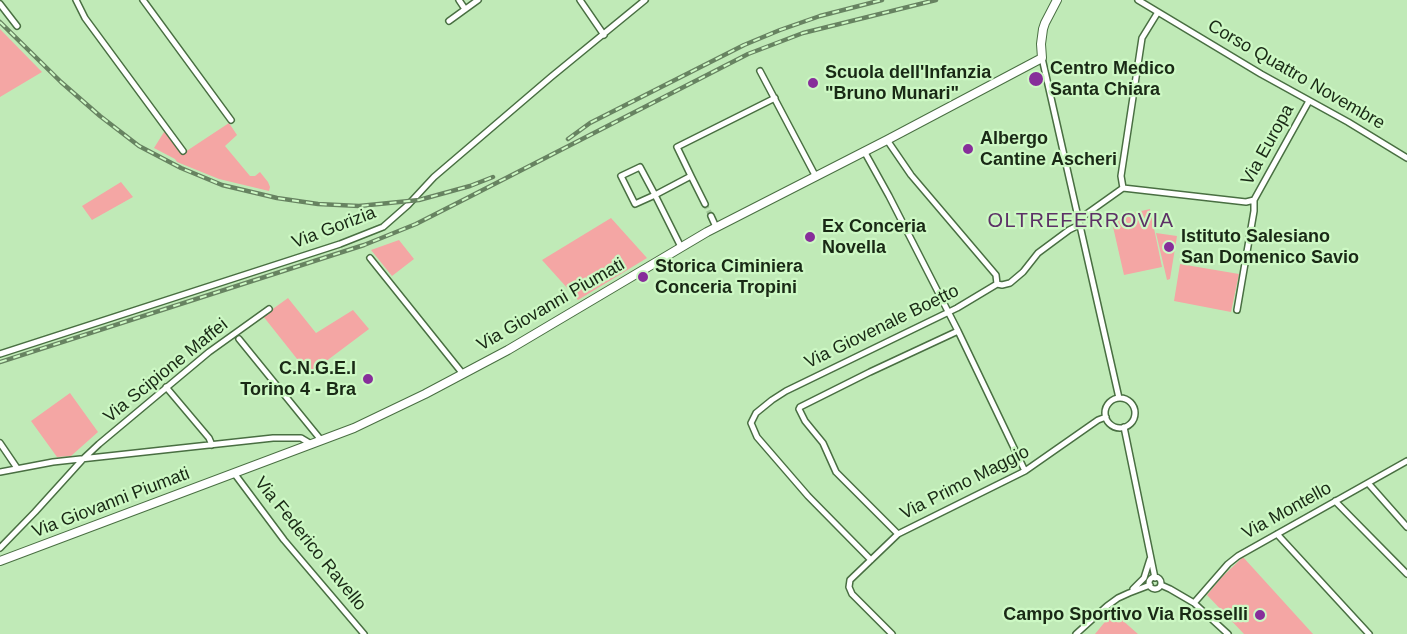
<!DOCTYPE html>
<html>
<head>
<meta charset="utf-8">
<style>
  body { margin:0 }
  canvas { display:block; background:#c0eab7 }
</style>
</head>
<body>
<canvas width="1407" height="634"></canvas>
<script>
const ctx = document.querySelector('canvas').getContext('2d');
ctx.lineJoin = 'round';
function paint(path, color) { ctx.fillStyle = color; ctx.fill(path, 'evenodd'); }
const toPath = rows => new Path2D(rows.map(r => 'M' + r).join(''));
function stroke(path, color, width, dash) { ctx.strokeStyle = color; ctx.lineWidth = width; ctx.lineCap = dash ? 'butt' : 'round'; ctx.setLineDash(dash || []); ctx.stroke(path); }
function drawText(font, color, halo, rows, align = 'center') {
  ctx.font = font + ' Helvetica,sans-serif'; ctx.lineWidth = 4.5; ctx.setLineDash([]); ctx.textBaseline = 'middle'; ctx.strokeStyle = halo; ctx.fillStyle = color; for (const [text, x, y, turn = 0] of rows) {
    ctx.save(); ctx.translate(x, y); ctx.rotate((+turn || 0) * Math.PI / 180); ctx.textAlign = isNaN(turn) ? turn : align; if (halo) ctx.strokeText(text, 0, 0); ctx.fillText(text, 0, 0); ctx.restore();
  }
}
const green = toPath([
  [0,29,42,72,0,97],
  [229,123,237,135,225,146,250,176,255,176,260,172,268,182,270,187,269,191,219,179,177,162,175,159,154,148,164,132,167,133,182,154],
  [121,182,133,197,92,220,82,206],
  [1150,209,1162,267,1124,275,1111,218],
  [611,218,647,258,578,300,542,260],
  [1156,233,1177,236,1170,279,1167,280],
  [399,240,414,259,392,276,371,250],
  [1180,264,1239,274,1231,312,1174,301],
  [288,298,316,333,353,310,369,329,309,374,263,316],
  [70,393,98,432,71,456,57,457,31,421],
  [1243,557,1313,634,1244,634,1207,595,1222,577],
  [1113,612,1138,634,1095,634]
]);
const streetTunnel = toPath([
  [705,204,711,216]
]);
const street = toPath([
  [76,0,85,18,183,151],
  [143,0,231,120],
  [459,0,465,9],
  [580,0,604,35],
  [1138,0,1261,74,1348,122,1407,158],
  [0,4,17,26],
  [449,21,478,0],
  [1042,58,1119,398],
  [760,71,816,177],
  [887,140,911,175,996,275,997,284],
  [864,151,889,196,958,331,1025,471],
  [691,176,705,204],
  [1123,188,1121,176,1142,38,1158,12],
  [711,216,716,227],
  [1078,220,1123,188,1246,202,1254,200],
  [681,247,655,195,640,167,621,176,635,204,655,195,691,176,677,147,775,98],
  [370,258,463,374],
  [1237,310,1254,211,1254,200,1309,101],
  [239,339,321,440],
  [0,354,340,244,383,227,408,205,434,177,551,77,645,0],
  [166,387,209,438,212,445],
  '1105 413a15 15 0 1 1 30 0a15 15 0 1 1-30 0Z',
  [1124,427,1155,578],
  [0,443,17,468],
  [0,472,53,462,273,438,301,438,311,444],
  [234,473,284,540,364,634],
  [1368,483,1407,527],
  [1335,501,1407,574],
  [898,534,836,472,823,443,805,421,799,409,800,407,870,372,958,331],
  [1277,534,1369,634],
  [0,548,35,512,83,459,99,444,209,352,269,309],
  [871,560,808,496,757,437,751,423,756,413,772,400,786,391,957,308,997,284,1002,285,1010,283,1023,272,1038,253,1069,230,1079,225],
  '1149 583a6 6 0 1 1 12 0a6 6 0 1 1-12 0Z',
  [1161,585,1170,589,1194,603,1228,634],
  [1133,589,1144,578,1150,559],
  [1194,603,1228,564,1238,556,1407,461],
  [892,634,852,594,849,587,850,580,898,534,1025,471,1098,420,1106,417],
  [1076,634,1107,606,1118,598,1129,593,1150,585]
]);
const secondary = toPath([
  [0,561,354,428,425,394,508,350,707,232,887,140,1042,58,1041,44,1043,29,1045,23,1057,0]
]);
const rail = toPath([
  [0,22,61,82,100,116,139,146,181,168,222,185,277,198,318,204,359,206,419,200,470,186,493,177],
  [568,139,590,123,744,45,780,30,820,16,882,0],
  [0,362,364,245,416,224,471,196,748,54,803,33,936,0]
]);
const markers = [
  [1036,79,8,"#872e9a"],
  [813,83,6,"#872e9a"],
  [968,149,6,"#872e9a"],
  [810,237,6,"#872e9a"],
  [1169,247,6,"#872e9a"],
  [643,277,6,"#872e9a"],
  [368,379,6,"#872e9a"],
  [1260,615,6,"#872e9a"]
];
const poiNames = [
  ["Centro Medico",1050,69],
  ["Santa Chiara",1050,90],
  ["Scuola dell'Infanzia",825,73],
  ["\"Bruno Munari\"",825,94],
  ["Albergo",980,139],
  ["Cantine Ascheri",980,160],
  ["Ex Conceria",822,227],
  ["Novella",822,248],
  ["Istituto Salesiano",1181,237],
  ["San Domenico Savio",1181,258],
  ["Storica Ciminiera",655,267],
  ["Conceria Tropini",655,288],
  ["C.N.G.E.I",356,369,"right"],
  ["Torino 4 - Bra",356,390,"right"],
  ["Campo Sportivo Via Rosselli",1248,615,"right"]
];
const streetNames = [
  ["Corso Quattro Novembre",1296,75,30],
  ["Via Europa",1268,145,-61],
  ["Via Gorizia",334,228,-21],
  ["Via Giovanni Piumati",551,305,-30],
  ["Via Giovenale Boetto",882,327,-26],
  ["Via Scipione Maffei",166,371,-39],
  ["Via Primo Maggio",965,483,-27],
  ["Via Giovanni Piumati",111,503,-21],
  ["Via Montello",1287,511,-29],
  ["Via Federico Ravello",310,544,51]
];
const neighbourhoodNames = [
  ["OLTREFERROVIA",1081,221]
];
paint(green, '#f4a6a4');
stroke(streetTunnel, '#9fc397', 5, [5, 2.5]);
stroke(street, '#496f42', 8);
stroke(secondary, '#496f42', 10);
stroke(street, '#fff', 5);
stroke(secondary, '#fff', 8);
stroke(rail, '#678361', 4.5);
stroke(rail, '#cdf8c4', 2, [7]);
for (const [x, y, r, color] of markers) { const dot = new Path2D(); dot.arc(x, y, r, 0, 2 * Math.PI); ctx.fillStyle = color; ctx.fill(dot); stroke(dot, '#cdf8c4', 2); }
drawText('bold 18px', '#192915', '#cdf8c4', poiNames, 'left');
drawText('18px', '#192915', '#cdf8c4', streetNames);
ctx.letterSpacing = '1.5px';
drawText('20px', '#5c3166', '#cdf8c4', neighbourhoodNames);
ctx.letterSpacing = '0px';
</script>
</body>
</html>
